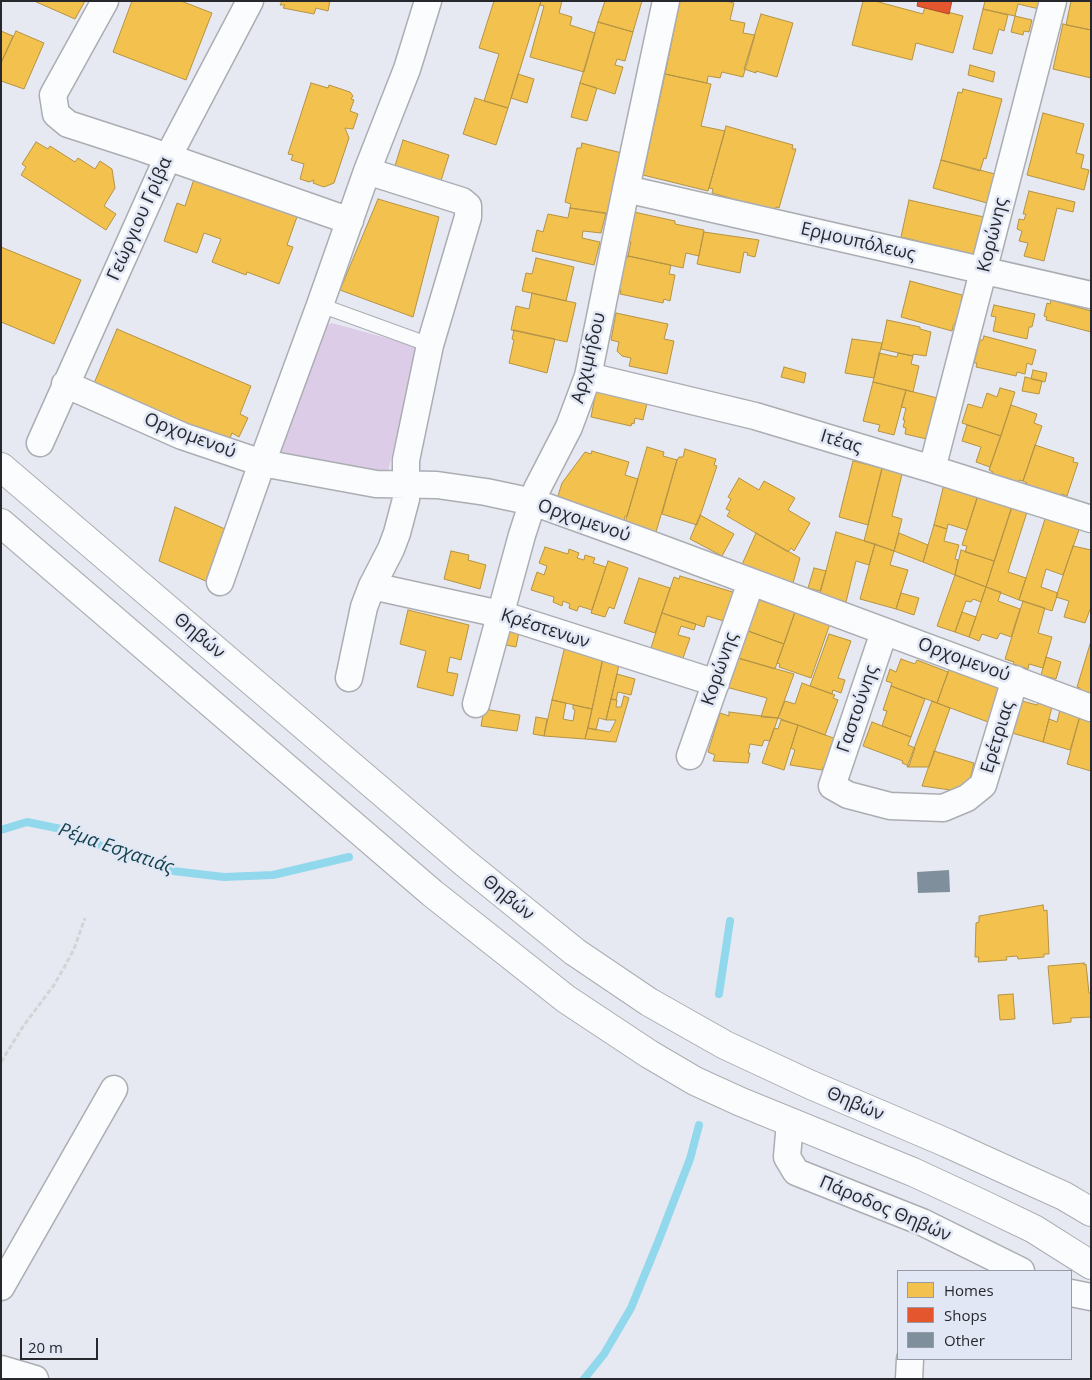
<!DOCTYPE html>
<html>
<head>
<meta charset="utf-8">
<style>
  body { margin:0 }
  #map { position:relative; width:1092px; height:1380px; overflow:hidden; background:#e6e9f1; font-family:"Open Sans",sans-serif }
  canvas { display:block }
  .frame { position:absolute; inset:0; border:2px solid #26282d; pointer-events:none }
  .legend { position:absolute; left:897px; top:1270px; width:175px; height:90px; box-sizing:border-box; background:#e1e7f5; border:1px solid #969ba5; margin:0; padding:6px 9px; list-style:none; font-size:15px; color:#26282d }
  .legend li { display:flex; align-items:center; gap:10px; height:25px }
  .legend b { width:25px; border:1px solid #969ba5 }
  .scale { position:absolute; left:20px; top:1338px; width:78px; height:22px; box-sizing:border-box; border:2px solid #26282d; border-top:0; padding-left:6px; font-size:15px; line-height:18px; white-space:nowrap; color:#26282d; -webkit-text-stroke:4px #e1e7f5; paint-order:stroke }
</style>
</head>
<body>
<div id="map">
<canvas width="1092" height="1380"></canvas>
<div class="frame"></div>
<ul class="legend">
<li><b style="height:14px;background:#f2c14e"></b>Homes</li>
<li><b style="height:14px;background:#e4572e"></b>Shops</li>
<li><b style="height:14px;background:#7f909c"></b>Other</li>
</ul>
<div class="scale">20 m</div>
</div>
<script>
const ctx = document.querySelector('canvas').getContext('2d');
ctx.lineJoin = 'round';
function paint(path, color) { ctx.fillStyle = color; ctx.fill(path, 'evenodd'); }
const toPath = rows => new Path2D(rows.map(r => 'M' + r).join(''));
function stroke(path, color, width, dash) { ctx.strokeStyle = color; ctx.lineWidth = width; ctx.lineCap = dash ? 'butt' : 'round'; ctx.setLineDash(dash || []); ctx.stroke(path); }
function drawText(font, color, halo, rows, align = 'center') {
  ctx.font = font + ' "Open Sans",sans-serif'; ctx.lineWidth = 5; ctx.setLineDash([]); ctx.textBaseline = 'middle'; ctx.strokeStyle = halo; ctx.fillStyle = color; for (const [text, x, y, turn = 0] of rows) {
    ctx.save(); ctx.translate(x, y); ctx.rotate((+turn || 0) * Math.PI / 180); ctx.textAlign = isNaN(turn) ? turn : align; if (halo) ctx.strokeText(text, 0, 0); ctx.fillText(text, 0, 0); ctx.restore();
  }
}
const green = toPath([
  [332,323,412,345,417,350,388,472,376,477,280,458,276,450,320,327]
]);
const homes = toPath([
  [34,1,85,1,75,19,34,1],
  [132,1,181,1,212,13,186,80,113,52,132,1],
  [282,1,330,1,328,11,316,8,314,14,283,8,285,5,280,5,282,1],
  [494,1,541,1,508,108,484,101,499,54,479,48,494,1],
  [541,1,562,1,559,13,572,17,570,25,595,33,584,72,530,57,544,6,540,5,541,1],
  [605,1,642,1,633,32,598,22,605,1],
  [680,1,726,1,734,3,730,20,745,23,743,33,755,35,743,77,722,72,720,78,708,76,707,83,665,74,680,1],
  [863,1,875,1,923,14,925,6,963,16,953,53,916,43,912,60,852,45,863,1],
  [985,1,1040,1,1039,9,1018,4,1015,16,983,9,985,1],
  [1071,1,1091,1,1091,30,1066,25,1071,1],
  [983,9,1008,15,1004,31,999,29,992,54,973,49,983,9],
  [761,14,793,23,777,77,756,71,756,73,744,69,761,14],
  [1015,16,1032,20,1029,32,1024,31,1023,35,1011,32,1015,16],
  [598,22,633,32,625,61,617,59,615,65,623,67,615,94,580,83,598,22],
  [1063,24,1091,30,1091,78,1053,69,1063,24],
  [1,31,13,36,1,63,1,31],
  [16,31,44,43,24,89,1,81,1,63,16,31],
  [970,65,995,72,993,82,968,75,970,65],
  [518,74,534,79,527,103,511,98,518,74],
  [665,74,711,84,701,126,725,131,708,191,643,175,665,74],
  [311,83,328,88,329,85,350,92,353,96,351,99,354,100,350,111,358,114,353,129,345,128,349,138,334,183,324,187,313,183,314,180,309,182,300,179,304,164,291,160,293,155,288,154,311,83],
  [580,83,597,88,587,121,571,117,580,83],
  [963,89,1002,99,986,159,984,158,980,171,941,160,958,92,962,93,963,89],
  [475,98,508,108,496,145,463,134,475,98],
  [1043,113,1084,124,1076,153,1084,155,1081,168,1089,170,1084,190,1027,175,1043,113],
  [726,126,793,145,792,149,796,149,779,208,776,207,775,211,712,193,713,189,709,188,726,126],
  [403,140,449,155,440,184,394,169,403,140],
  [36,142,48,149,50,146,75,162,78,158,95,169,100,161,112,169,115,188,104,206,116,214,106,230,21,175,26,167,22,164,36,142],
  [582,143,622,153,609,214,570,208,571,204,565,202,577,148,581,148,582,143],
  [941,160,995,174,987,203,933,188,941,160],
  [195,176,298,214,287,245,293,247,279,284,247,272,246,275,212,262,221,239,204,233,197,253,164,241,177,203,185,206,195,176],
  [1029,191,1075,202,1073,212,1057,208,1044,261,1024,256,1028,243,1019,241,1022,231,1017,229,1019,219,1024,220,1026,214,1023,214,1029,191],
  [378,199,439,217,413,317,340,290,378,199],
  [909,200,984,217,975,255,901,237,909,200],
  [570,208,606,213,601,233,583,231,582,238,600,242,594,265,532,251,537,230,543,232,548,214,568,218,570,208],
  [634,212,675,221,675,224,704,230,699,256,686,253,683,268,628,256,631,242,628,241,634,212],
  [704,232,759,240,755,257,747,255,748,253,744,252,740,273,697,264,704,232],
  [1,247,81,280,54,344,1,322,1,247],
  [628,256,671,265,669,274,675,275,670,301,664,299,663,303,620,294,621,290,617,289,624,258,627,258,628,256],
  [536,258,574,267,566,301,522,291,526,273,532,274,536,258],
  [910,281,962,295,959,317,953,326,952,331,901,317,910,281],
  [532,293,576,303,567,342,511,330,516,306,529,309,532,293],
  [1051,300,1091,311,1091,332,1046,320,1047,317,1044,316,1047,303,1050,304,1051,300],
  [994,305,1035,314,1032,327,1029,327,1027,339,993,331,996,317,991,316,994,305],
  [616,313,668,324,664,339,674,341,667,374,629,366,631,358,622,356,617,351,619,342,611,340,616,313],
  [887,320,920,327,920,329,931,332,926,356,913,354,913,356,881,349,887,320],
  [117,329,251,386,240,414,248,418,239,437,232,433,227,446,92,388,117,329],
  [514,330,555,339,547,373,509,363,514,340,512,339,514,330],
  [984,336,1036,350,1032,365,1027,363,1025,374,1017,372,1016,376,976,367,977,363,974,363,980,340,983,340,984,336],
  [852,339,882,343,874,378,845,373,852,339],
  [879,353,897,357,898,353,913,356,911,364,919,366,913,392,873,382,879,353],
  [784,367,806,373,804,383,781,377,784,367],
  [1033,370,1047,373,1045,382,1031,379,1033,370],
  [1025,377,1042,381,1039,394,1022,391,1025,377],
  [873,382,906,390,894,435,878,431,880,425,863,421,873,382],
  [597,386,648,399,643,420,635,418,634,424,632,423,631,426,591,417,597,386],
  [1000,388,1015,392,1001,436,962,423,968,404,982,408,987,393,997,397,1000,388],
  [906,390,941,399,931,440,905,434,906,428,903,427,905,420,903,420,906,408,901,407,906,390],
  [1011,405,1037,414,1034,423,1042,426,1023,481,1019,480,1017,484,992,476,993,472,989,470,1011,405],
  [967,425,1001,436,990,467,976,462,981,447,962,441,967,425],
  [1035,445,1074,458,1073,462,1078,463,1067,496,1062,494,1061,498,1026,486,1027,483,1023,481,1035,445],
  [647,447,664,452,663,456,677,460,656,532,625,523,647,447],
  [685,449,716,459,714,465,717,466,697,525,662,514,677,460,679,457,683,457,685,449],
  [592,451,629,462,625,475,638,479,627,516,625,516,624,521,557,499,562,483,585,452,591,454,592,451],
  [853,461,882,468,868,525,839,517,853,461],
  [883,465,903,470,892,516,902,519,894,551,864,541,883,465],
  [739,478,759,490,764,481,795,498,788,510,810,523,794,551,791,548,788,552,727,516,730,511,726,509,731,499,728,497,739,478],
  [944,484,978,495,967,530,948,524,947,529,934,525,944,484],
  [978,495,1012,506,994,561,965,552,967,546,962,545,978,495],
  [1013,504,1028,509,1008,572,1026,578,1019,600,986,587,1013,504],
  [175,507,225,529,208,582,159,561,175,507],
  [700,515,734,534,722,556,690,539,700,515],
  [1051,517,1075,525,1074,528,1079,530,1063,575,1046,569,1041,587,1058,593,1052,611,1019,600,1045,519,1050,520,1051,517],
  [934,525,947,529,944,541,959,545,955,559,958,560,955,575,923,562,934,525],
  [836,532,875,544,869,565,856,561,846,602,820,594,836,532],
  [756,533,800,558,793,583,740,569,756,533],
  [899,533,928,545,923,562,894,551,899,533],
  [875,544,894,551,890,565,908,570,896,609,860,599,875,544],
  [1073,546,1091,550,1091,607,1085,623,1064,617,1069,601,1056,597,1073,546],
  [545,547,568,554,569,549,579,553,577,558,584,560,585,555,595,558,593,563,606,567,592,610,579,606,577,611,569,608,570,604,563,601,562,606,553,602,554,597,531,590,537,572,544,575,547,566,539,563,545,547],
  [961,550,994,561,986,587,955,575,961,550],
  [451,551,469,555,468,560,486,565,480,589,444,579,451,551],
  [608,561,628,568,614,609,609,607,605,617,591,613,608,561],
  [814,568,826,571,820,591,808,588,814,568],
  [955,575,986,587,981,602,973,599,971,602,966,601,955,632,937,626,955,575],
  [680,576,736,593,727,622,707,616,704,627,662,613,674,577,679,579,680,576],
  [639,578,670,588,655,633,624,623,639,578],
  [986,587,1001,592,998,601,1020,609,1011,637,1000,633,997,639,982,634,979,641,969,637,986,587],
  [901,593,919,598,914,615,896,609,901,593],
  [756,599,795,612,784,644,748,631,756,599],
  [1023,601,1045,608,1038,633,1052,637,1043,668,1029,664,1028,669,1013,664,1014,662,1005,659,1023,601],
  [799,609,831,621,811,678,779,667,780,664,777,663,795,612,798,613,799,609],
  [408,610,469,625,461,660,450,657,447,672,458,674,453,696,417,687,426,651,400,644,408,610],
  [962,612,976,617,969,637,955,632,962,612],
  [662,613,696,624,694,630,681,626,678,635,690,638,683,658,666,653,665,657,652,653,653,649,651,648,662,613],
  [504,629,519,632,516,647,501,644,504,629],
  [748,631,784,644,775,669,738,658,748,631],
  [829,634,851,641,838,678,845,680,841,693,833,690,832,694,810,686,829,634],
  [1091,641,1091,698,1079,694,1080,688,1077,687,1091,641],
  [565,646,603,658,592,709,552,700,565,646],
  [1046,657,1061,662,1056,679,1041,675,1046,657],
  [603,658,620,661,606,720,599,718,596,730,588,728,603,658],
  [738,658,794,674,778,718,761,717,767,698,726,687,738,658],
  [901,659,915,664,917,660,948,672,937,703,891,686,892,683,886,681,890,669,896,672,901,659],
  [950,667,1001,686,988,722,937,703,950,667],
  [617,674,635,679,631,695,618,692,616,700,611,699,617,674],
  [802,683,835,695,833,698,838,700,825,735,778,718,785,701,795,704,802,683],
  [891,686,925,699,911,737,882,726,887,711,883,710,891,686],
  [624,696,629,698,616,742,585,739,588,728,610,732,616,720,606,720,611,699,617,700,616,707,621,707,624,696],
  [552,700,566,703,563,719,573,721,575,710,573,709,573,705,592,709,585,739,544,736,552,700],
  [932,701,950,708,929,767,907,767,932,701],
  [1022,701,1037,705,1038,703,1052,707,1043,742,1012,733,1022,701],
  [484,709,520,715,517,731,481,726,484,709],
  [1060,710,1080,716,1070,750,1043,742,1049,719,1057,722,1060,710],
  [729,712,778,718,770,741,764,740,762,746,750,744,748,753,750,753,748,763,713,761,715,755,708,752,720,713,729,716,729,712],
  [1080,716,1091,719,1091,771,1067,764,1080,716],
  [536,717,547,719,544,736,533,734,536,717],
  [781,720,798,725,784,770,762,763,774,728,778,729,781,720],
  [872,722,911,737,908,745,915,748,909,766,902,763,903,761,863,746,872,722],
  [798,725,836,739,827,767,823,767,822,770,790,765,795,750,791,748,798,725],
  [934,751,974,763,968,788,960,787,958,791,922,786,934,751],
  [1043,905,1044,911,1047,910,1049,954,1044,954,1044,957,1018,959,1017,956,1006,957,1007,960,978,962,979,957,975,957,976,923,979,922,979,916,1043,905],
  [1084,963,1084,965,1086,964,1089,993,1091,993,1091,1017,1071,1018,1071,1022,1053,1024,1048,966,1084,963],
  [1013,994,1015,1019,1000,1020,998,995,1013,994]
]);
const shops = toPath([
  [918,1,952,1,949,14,917,6,918,1]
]);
const stream = toPath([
  [1,830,27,822,71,831,106,848,173,871,224,877,273,875,349,857],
  [719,994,730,921],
  [584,1379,604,1354,631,1308,658,1242,690,1159,699,1125]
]);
const building = toPath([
  [949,870,950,892,918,893,917,872]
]);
const path = toPath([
  [1,1062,24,1025,54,985,65,966,74,949,85,918]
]);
const service = toPath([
  [320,305,430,345]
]);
const minor = toPath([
  [105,1,53,95,56,114,68,124,142,148,350,221],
  [626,189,1091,295],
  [588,376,755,416,932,469,1091,519],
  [65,384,182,436,262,463,376,484,437,485,486,492,533,502,644,542,1091,708],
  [40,443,168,157,250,1],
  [932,469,1053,1],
  [220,582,262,463,320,305,367,171,407,69,428,1],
  [372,586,500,614,716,683],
  [884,632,832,786,848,795,890,806,943,808,967,798,983,785,1015,679],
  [349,678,364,607,372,586,391,549,397,533,406,499,406,460,430,345,468,217,468,206,462,201,367,171],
  [476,704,522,535,537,489,569,427,588,376,626,189,666,1],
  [690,756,751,582],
  [790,1122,787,1157,796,1172,922,1222,1021,1271],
  [1,1287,114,1089],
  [1071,1293,1091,1297],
  [1,1369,35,1379],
  [909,1379,910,1359]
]);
const secondary = toPath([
  [1,467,465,863,575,952,649,1002,725,1045,811,1085,947,1143,1013,1173,1064,1196,1091,1212],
  [1,523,432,893,566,999,649,1054,695,1081,741,1102,913,1172,982,1204,1034,1229,1091,1265]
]);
const streetNames = [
  ["Γεώργιου Γρίβα",140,219,-66],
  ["Κορώνης",993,235,-76],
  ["Ερμουπόλεως",858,242,13],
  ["Αρχιμήδου",589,358,-76],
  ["Ορχομενού",190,436,21],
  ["Ιτέας",841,442,17],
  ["Ορχομενού",584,521,19],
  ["Κρέστενων",545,629,18],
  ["Θηβών",199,636,40],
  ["Ορχομενού",964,660,20],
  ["Κορώνης",720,669,-71],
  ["Γαστούνης",858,709,-71],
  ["Ερέτριας",998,737,-73],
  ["Θηβών",508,898,39],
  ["Θηβών",855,1104,23],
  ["Πάροδος Θηβών",885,1209,23]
];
const waterNames = [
  ["Ρέμα Εσχατιάς",116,849,19]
];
paint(green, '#dccce7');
paint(homes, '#f2c14e');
stroke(homes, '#b59344', 1);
paint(shops, '#e4572e');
stroke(shops, '#ab492e', 1);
stroke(stream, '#92d8ec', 8);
paint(building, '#7f909c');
stroke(service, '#abadb3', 16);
stroke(minor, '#abadb3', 29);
stroke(secondary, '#abadb3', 30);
stroke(path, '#d2d4d6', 3, [5, 2.5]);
stroke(service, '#fbfcfd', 14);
stroke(minor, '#fbfcfd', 26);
stroke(secondary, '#fbfcfd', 28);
drawText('18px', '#26282d', '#e1e7f5', streetNames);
drawText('italic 19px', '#14424c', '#e1e7f5', waterNames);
</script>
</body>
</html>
